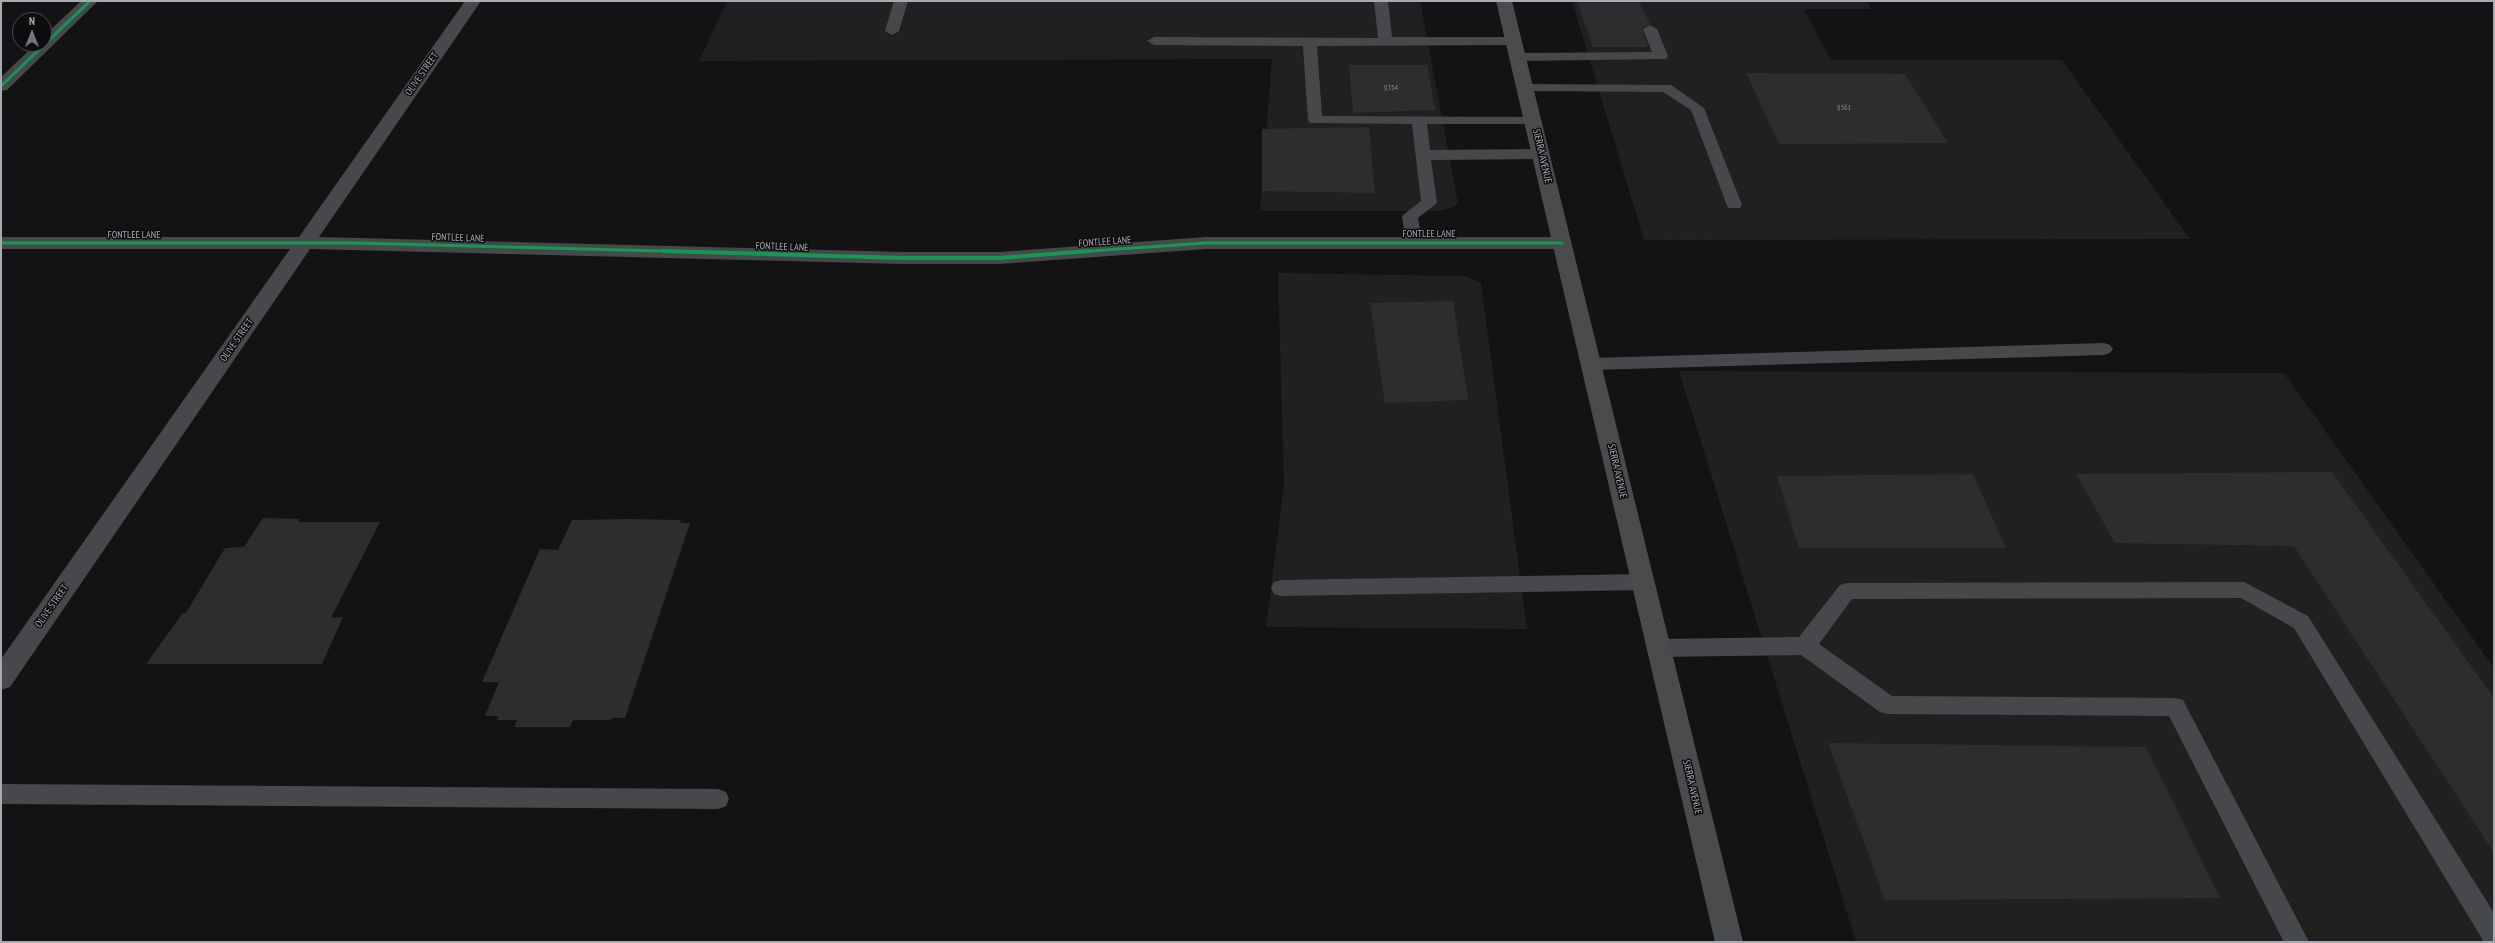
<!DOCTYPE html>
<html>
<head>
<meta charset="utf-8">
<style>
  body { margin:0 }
  #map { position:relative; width:2495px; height:943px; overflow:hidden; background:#131313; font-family:"PT Sans Narrow",sans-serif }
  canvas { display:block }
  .frame { position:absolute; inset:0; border:2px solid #a5aab3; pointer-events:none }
  .north { position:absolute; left:12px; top:12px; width:40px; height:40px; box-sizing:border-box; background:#0d0d0f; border:1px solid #4a4c51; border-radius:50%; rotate:0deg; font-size:11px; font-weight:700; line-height:16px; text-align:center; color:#a5aab3 }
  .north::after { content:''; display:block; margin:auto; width:14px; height:18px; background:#72757b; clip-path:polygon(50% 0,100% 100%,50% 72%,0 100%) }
</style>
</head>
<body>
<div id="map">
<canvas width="2495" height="943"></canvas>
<div class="frame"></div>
<div class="north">N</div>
</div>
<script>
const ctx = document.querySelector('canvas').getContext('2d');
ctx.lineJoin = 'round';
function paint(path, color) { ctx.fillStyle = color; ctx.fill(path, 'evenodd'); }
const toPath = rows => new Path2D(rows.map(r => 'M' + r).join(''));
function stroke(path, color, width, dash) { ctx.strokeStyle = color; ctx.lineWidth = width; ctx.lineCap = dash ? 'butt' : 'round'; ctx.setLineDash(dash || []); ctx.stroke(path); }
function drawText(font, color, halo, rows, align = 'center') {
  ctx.font = font + ' "PT Sans Narrow",sans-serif'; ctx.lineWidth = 3; ctx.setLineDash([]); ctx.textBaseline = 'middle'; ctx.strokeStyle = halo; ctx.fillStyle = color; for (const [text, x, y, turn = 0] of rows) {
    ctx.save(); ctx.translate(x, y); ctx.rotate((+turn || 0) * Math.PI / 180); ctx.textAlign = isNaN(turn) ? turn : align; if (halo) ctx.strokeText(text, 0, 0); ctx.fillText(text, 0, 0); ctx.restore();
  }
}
const built = toPath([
  [727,1,1420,1,1458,203,1451,208,1438,211,1260,211,1272,59,699,61],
  [1572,1,1867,1,1871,9,1804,9,1831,60,2062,60,2190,239,1644,240],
  [1278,273,1465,276,1481,283,1527,629,1266,627,1284,484],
  [1679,371,2284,373,2494,668,2494,942,1856,942]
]);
const building = toPath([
  [1577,1,1639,1,1650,24,1642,28,1648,47,1593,47],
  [1349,65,1427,65,1435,110,1353,113],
  [1746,73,1905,74,1948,143,1779,144],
  [1369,127,1375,193,1262,191,1262,129],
  [1453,301,1468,400,1385,403,1370,303],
  [2332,472,2494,698,2494,853,2294,546,2115,543,2076,474],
  [1973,474,2006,548,1799,548,1777,476],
  [263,518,299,519,299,522,380,522,331,618,343,617,322,664,146,664,182,614,186,613,225,548,244,547],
  [629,519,681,520,680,523,690,523,625,718,612,718,611,720,573,720,570,727,514,727,517,720,497,720,499,716,485,716,499,682,482,682,540,549,558,550,572,520],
  [1828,743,2146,747,2220,898,1885,900]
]);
const lane = toPath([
  [894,1,908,1,899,31,892,35,885,31,894,1],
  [1374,1,1388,1,1392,37,1514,37,1521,41,1514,45,1317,46,1322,116,1533,117,1540,121,1538,124,1427,124,1430,150,1541,149,1549,154,1541,159,1431,160,1437,203,1418,218,1422,242,1420,246,1414,247,1408,246,1406,242,1402,216,1421,201,1412,124,1310,123,1308,120,1303,46,1154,45,1147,41,1154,37,1378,38,1374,1],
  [1650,25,1657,29,1668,56,1666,59,1518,61,1511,57,1518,53,1652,52,1643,29,1650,25],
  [1525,84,1671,85,1704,108,1742,205,1740,208,1728,208,1691,110,1663,92,1520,91,1518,88,1525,84],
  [2104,343,2110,345,2113,349,2110,353,2104,355,1592,370,1586,368,1583,364,1586,360,1592,358,2104,343],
  [1644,574,1651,576,1654,582,1651,588,1644,590,1281,596,1274,594,1271,588,1274,582,1281,580,1644,574],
  [2244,582,2308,616,2494,913,2494,942,2484,942,2294,628,2241,598,1852,599,1819,644,1892,696,2175,698,2183,700,2309,942,2284,942,2169,716,1888,714,1880,712,1801,655,1659,657,1652,654,1648,648,1652,642,1659,639,1799,637,1840,585,1847,583,2244,582],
  [1,784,718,789,726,792,729,799,726,806,718,809,1,804,1,784]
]);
const street = toPath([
  [81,1,98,1,7,90,1,91,1,77,36,44,44,44,44,36,81,1],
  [465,1,481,1,319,237,904,252,999,252,1206,237,1562,237,1569,239,1571,243,1569,247,1562,249,1206,249,999,264,904,264,310,249,10,687,1,690,1,659,290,249,1,249,1,237,299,237,465,1]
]);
const primary = toPath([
  [1496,1,1512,1,1743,942,1715,942,1496,1]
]);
const cyclewayFar1 = toPath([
  [1,86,90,1],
  [1,243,355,243,700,252],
  [1076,252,1206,243,1562,243]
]);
const cycleway = toPath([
  [663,251,904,258,999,258,1090,251]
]);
const numberNames = [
  ["9354",1391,88],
  ["9361",1844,108]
];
const streetNames = [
  ["OLIVE STREET",422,74,-55],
  ["SIERRA AVENUE",1542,156,77],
  ["FONTLEE LANE",1429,234],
  ["FONTLEE LANE",134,235],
  ["FONTLEE LANE",458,238,2],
  ["FONTLEE LANE",1105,242,-4],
  ["FONTLEE LANE",782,247,2],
  ["OLIVE STREET",237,340,-55],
  ["SIERRA AVENUE",1617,471,77],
  ["OLIVE STREET",52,606,-55],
  ["SIERRA AVENUE",1692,787,77]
];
paint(built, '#202021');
paint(building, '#2d2d2e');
paint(lane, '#47484c');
paint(street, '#47484c');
paint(primary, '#4a4b4d');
stroke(cyclewayFar1, '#139951', 3);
stroke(cycleway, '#139951', 4);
drawText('8px', '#878b92', null, numberNames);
drawText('10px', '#a5aab3', '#0d0d0f', streetNames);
</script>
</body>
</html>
